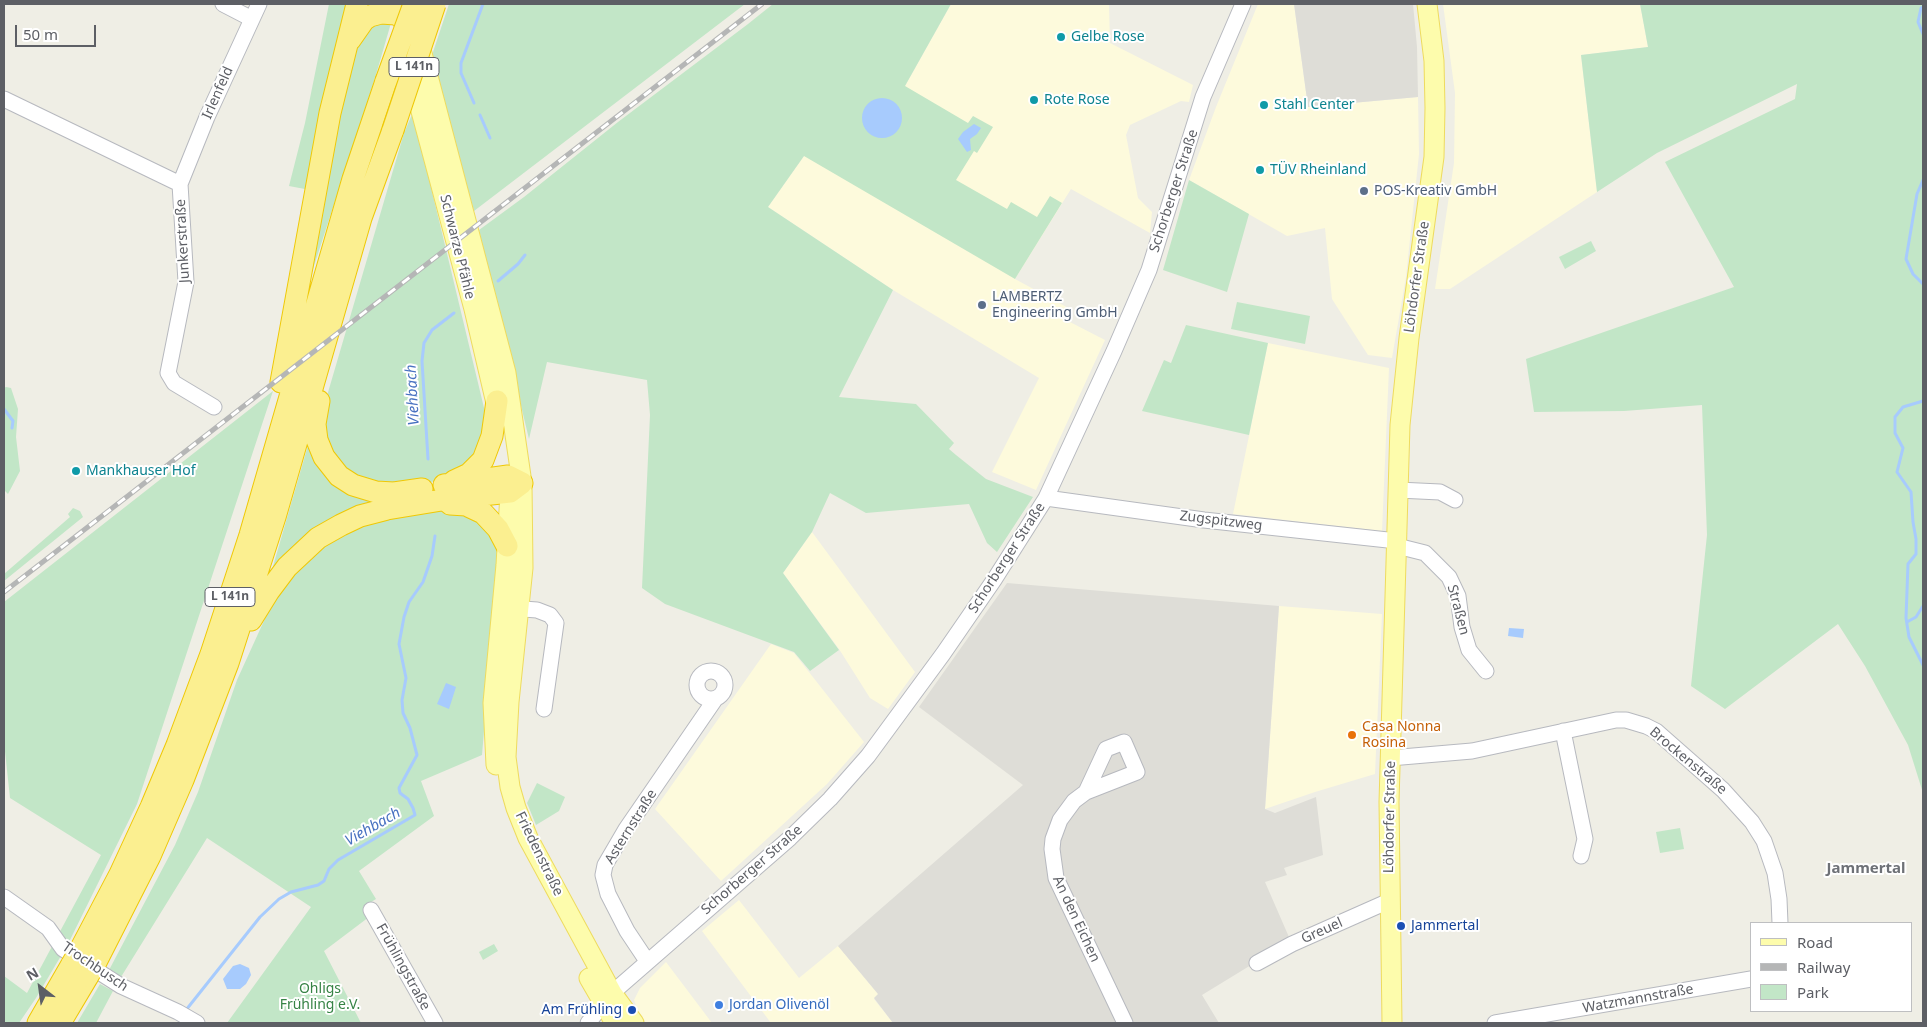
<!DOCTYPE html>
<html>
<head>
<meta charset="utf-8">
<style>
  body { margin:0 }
  #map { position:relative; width:1927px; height:1027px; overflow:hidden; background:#efeee5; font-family:"Noto Sans",sans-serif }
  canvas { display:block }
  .frame { position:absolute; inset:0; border:5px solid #5d5f65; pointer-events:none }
  .legend { position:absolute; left:1750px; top:922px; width:162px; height:90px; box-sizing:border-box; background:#fff; border:1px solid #bebfc1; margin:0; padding:6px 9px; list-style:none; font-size:15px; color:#5d5f65 }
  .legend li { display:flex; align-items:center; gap:10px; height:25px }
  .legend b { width:25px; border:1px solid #bebfc1 }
  .north { position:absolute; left:15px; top:962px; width:50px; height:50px; -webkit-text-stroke:4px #fff; paint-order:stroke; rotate:330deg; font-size:14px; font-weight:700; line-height:20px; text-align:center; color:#5d5f65 }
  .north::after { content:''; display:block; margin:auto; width:18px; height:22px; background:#5d5f65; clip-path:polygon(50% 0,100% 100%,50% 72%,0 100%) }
  .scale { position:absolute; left:15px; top:25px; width:81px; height:22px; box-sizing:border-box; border:2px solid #5d5f65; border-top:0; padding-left:6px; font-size:15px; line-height:18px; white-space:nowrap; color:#5d5f65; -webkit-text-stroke:4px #fff; paint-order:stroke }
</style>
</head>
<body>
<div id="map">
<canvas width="1927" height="1027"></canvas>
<div class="frame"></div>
<ul class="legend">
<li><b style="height:6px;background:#fdfcac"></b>Road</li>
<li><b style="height:6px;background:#b5b6b6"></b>Railway</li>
<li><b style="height:14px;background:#c2e6c7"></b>Park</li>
</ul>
<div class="north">N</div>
<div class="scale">50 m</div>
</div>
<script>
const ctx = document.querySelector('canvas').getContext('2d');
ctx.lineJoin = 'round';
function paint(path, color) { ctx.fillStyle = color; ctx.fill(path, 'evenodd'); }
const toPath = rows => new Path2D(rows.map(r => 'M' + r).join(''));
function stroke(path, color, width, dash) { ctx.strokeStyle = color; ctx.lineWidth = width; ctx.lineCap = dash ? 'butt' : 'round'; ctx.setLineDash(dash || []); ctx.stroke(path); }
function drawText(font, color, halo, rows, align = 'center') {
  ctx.font = font + ' "Noto Sans",sans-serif'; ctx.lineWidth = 4; ctx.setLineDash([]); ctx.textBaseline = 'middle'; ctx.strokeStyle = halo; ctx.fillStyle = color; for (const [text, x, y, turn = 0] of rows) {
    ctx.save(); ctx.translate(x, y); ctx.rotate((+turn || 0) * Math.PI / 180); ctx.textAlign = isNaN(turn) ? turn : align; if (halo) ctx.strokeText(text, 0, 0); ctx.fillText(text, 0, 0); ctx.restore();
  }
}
const commercial = toPath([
  [951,4,1109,4,1110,43,1193,85,1189,102,1181,101,1130,125,1126,135,1138,198,1152,212,1150,233,1071,189,1015,279,1072,310,1066,320,1105,340,1036,490,992,472,1039,378,893,290,768,207,804,156,905,86],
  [1258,4,1294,4,1308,107,1418,97,1419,154,1406,277,1392,358,1368,355,1332,299,1325,228,1287,236,1189,180,1216,107],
  [1443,4,1640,4,1648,47,1581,55,1597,192,1450,289,1435,289,1454,163,1455,93],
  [1268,343,1389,368,1382,531,1233,514],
  [812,532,915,672,888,709,870,698,839,649,783,573],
  [1279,606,1382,614,1375,774,1315,792,1265,809],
  [771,644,794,653,864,742,827,784,721,881,655,809],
  [739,900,799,978,838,946,879,995,874,999,893,1023,771,1023,702,931],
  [666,962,712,1023,646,1023,639,1015,634,1000,640,988]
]);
const industrial = toPath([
  [1294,4,1413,4,1417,47,1418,97,1308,107],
  [1007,583,1279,606,1265,809,1275,813,1316,797,1323,855,1284,868,1287,875,1265,882,1292,944,1256,962,1202,995,1219,1023,893,1023,874,998,878,994,838,946,1023,785,919,707]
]);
const green = toPath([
  [329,4,351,4,310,190,289,186,305,123],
  [449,4,745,4,474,211,431,58],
  [773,4,951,4,905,86,968,123,973,116,993,127,977,153,974,151,956,180,1007,209,1011,202,1037,217,1050,196,1062,203,1015,279,804,156,768,207,893,290,839,397,916,404,954,443,949,449,956,455,986,479,1033,497,997,552,987,543,969,504,866,513,830,493,812,532,783,573,839,650,810,671,794,652,665,604,642,588,650,415,647,380,547,362,529,439,479,230,524,197,618,122,748,24],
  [1640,4,1923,4,1923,793,1908,745,1865,666,1838,624,1725,709,1691,686,1707,535,1702,405,1624,411,1534,412,1526,359,1734,287,1665,162,1795,99,1797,84,1657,153,1597,192,1581,55,1648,47],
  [373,22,391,23,375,78,301,306,350,61,356,41],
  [413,112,485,412,486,442,460,475,427,483,389,485,347,472,334,457,326,436,324,406,404,133],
  [1189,180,1249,214,1227,292,1163,270],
  [1591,241,1596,251,1565,269,1559,257],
  [1237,302,1310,316,1305,344,1231,329],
  [1186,325,1268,343,1249,435,1142,411,1164,360,1171,363],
  [6,387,11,388,18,409,16,437,20,471,8,494,4,490,4,388],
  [273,391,137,804,68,944,36,998,19,1023,4,1023,4,976,27,993,101,855,10,798,4,742,4,602],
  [311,435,323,464,389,498,353,513,267,587],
  [73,508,80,511,83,517,4,581,4,574,70,517,68,514],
  [445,508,478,515,499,551,482,755,421,781,434,816,359,871,376,899,363,907,369,917,324,951,361,1023,227,1023,311,907,207,838,121,977,108,972,175,845,198,792,237,680,273,601,294,572,321,546,380,518],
  [537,783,565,797,559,811,536,825,527,803],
  [1680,828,1684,849,1660,853,1656,832],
  [494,944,498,951,483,960,479,952],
  [100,984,113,991,96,1023,77,1023]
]);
const water = toPath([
  '862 118a20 20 0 1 1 40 0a20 20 0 1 1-40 0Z',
  [974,124,981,128,977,134,970,139,971,150,967,152,958,139,963,132],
  [1509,628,1524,629,1523,638,1508,636],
  [446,683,456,687,449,709,437,704],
  [240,964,249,968,251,975,246,984,240,989,227,989,223,979,233,966]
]);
const stream = toPath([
  [1923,7,1921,8,1918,22,1923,34],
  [474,103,461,73,461,63,483,4],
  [480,115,490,138],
  [1923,180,1917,194,1906,259,1913,274,1923,284],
  [498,281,518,264,525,255],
  [1923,401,1903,407,1895,417,1895,433,1903,448,1897,472,1911,492,1913,522,1916,539,1916,554,1908,564,1906,618,1909,637,1923,665],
  [4,409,13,421,12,428],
  [428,459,422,361,424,343,432,330,454,313],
  [1907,622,1916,617,1923,606],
  [186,1010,260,917,279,899,291,892,318,885,324,881,329,869,338,860,415,815,413,808,408,799,400,793,399,788,417,755,410,728,403,713,402,700,406,678,399,644,404,617,409,602,423,582,432,556,435,536]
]);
const minor = toPath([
  [223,4,252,19],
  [4,99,180,184],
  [214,407,174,383,168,373,186,282,180,184,207,117,259,4],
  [1398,490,1440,492,1455,500],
  [1046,498,1204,520,1397,541],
  [1397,546,1425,553,1449,577,1458,596,1462,627,1469,650,1486,671],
  [510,608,537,610,550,615,556,623,544,709],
  '697 685a14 14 0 1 1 28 0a14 14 0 1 1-28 0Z',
  [1563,731,1585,839,1581,856],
  [1390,758,1472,751,1616,720,1626,720,1646,726,1656,731,1723,790,1752,822,1764,841,1775,873,1779,899,1780,923],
  [1086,792,1106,749,1124,742,1137,772,1086,792,1074,801,1060,820,1053,839,1052,849,1056,878,1125,1023],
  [4,897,48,928,63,949,121,986,178,1012,197,1023],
  [371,910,435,1023],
  [647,961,627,931,608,894,603,875,605,865,626,829,716,698],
  [1257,963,1292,944,1389,901],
  [588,1023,612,993,790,838,830,799,868,756,943,654,994,580,1046,498,1114,351,1149,270,1203,97,1243,4],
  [1495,1023,1751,979]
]);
const major = toPath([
  [419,42,506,373,522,483,523,568,509,702,506,757,510,787,516,808,528,838,612,993,634,1023],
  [410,70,474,309,499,416],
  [496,765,493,703,506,565,510,492,509,478],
  [589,978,615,1023],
  [1392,1023,1389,802,1400,425,1409,338,1434,157,1435,108,1434,61,1427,4]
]);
const highway = toPath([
  [350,40,364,20,370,16,381,13,396,14,403,19,417,38],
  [281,382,330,113,357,4],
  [319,401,315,424,317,440,324,457,339,476,353,485,376,492,394,493,422,489],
  [454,481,469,474,483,460,492,436,497,401],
  [450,504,466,505,483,513,498,529,507,546],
  [251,620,269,591,287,567,318,538,341,525,360,516,387,509,454,498,510,492,522,483,508,476,444,485],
  [79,952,120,874,151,807,177,745,211,654,250,535,353,179,386,81],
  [95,964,150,856,183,780,228,663,275,517,361,218,393,130],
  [38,1023,72,964],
  [60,1023,88,976]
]);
const rail = toPath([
  [4,592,762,4]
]);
const highwayBridge = toPath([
  [386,81,414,4],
  [393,130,435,4],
  [72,964,79,952],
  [88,976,95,964]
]);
const markers = [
  [1061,37,5,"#0f9aa8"],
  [1034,100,5,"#0f9aa8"],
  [1264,105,5,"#0f9aa8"],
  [1260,170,5,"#0f9aa8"],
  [1364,191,5,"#5c6f8a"],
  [982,305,5,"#5c6f8a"],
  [76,471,5,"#0f9aa8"],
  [1352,735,5,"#e8710a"],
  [1401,926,5,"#1a4fb4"],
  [719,1005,5,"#3f7fe0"],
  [632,1010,5,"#1a4fb4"]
];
const shields = [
  [414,67,50],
  [230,597,50]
];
const shieldNames = [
  ["L 141n",414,67],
  ["L 141n",230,597]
];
const cultureNames = [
  ["Gelbe Rose",1071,37],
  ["Rote Rose",1044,100],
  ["Stahl Center",1274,105],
  ["TÜV Rheinland",1270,170],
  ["Mankhauser Hof",86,471]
];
const streetNames = [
  ["Irlenfeld",218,93,-66],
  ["Schorberger Straße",1174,191,-72],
  ["Junkerstraße",183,241,-93],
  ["Schwarze Pfähle",457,247,76],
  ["Löhdorfer Straße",1417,277,-82],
  ["Zugspitzweg",1221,521,7],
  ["Schorberger Straße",1007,558,-57],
  ["Straßen",1458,610,75],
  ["Brockenstraße",1688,761,40],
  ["Löhdorfer Straße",1390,817,-89],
  ["Asternstraße",631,827,-58],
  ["Friedenstraße",539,854,64],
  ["Schorberger Straße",752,870,-41],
  ["An den Eichen",1076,919,65],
  ["Greuel",1322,931,-24],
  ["Trochbusch",95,967,34],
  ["Frühlingstraße",403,967,61],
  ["Watzmannstraße",1638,999,-10]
];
const serviceNames = [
  ["POS-Kreativ GmbH",1374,191],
  ["LAMBERTZ",992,297],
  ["Engineering GmbH",992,313]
];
const foodNames = [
  ["Casa Nonna",1362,727],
  ["Rosina",1362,743]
];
const transitNames = [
  ["Jammertal",1411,926],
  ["Am Frühling",622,1010,"right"]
];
const parkNames = [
  ["Ohligs",320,989],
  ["Frühling e.V.",320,1005]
];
const shopNames = [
  ["Jordan Olivenöl",729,1005]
];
const waterNames = [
  ["Viehbach",413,395,-93],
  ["Viehbach",373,827,-30]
];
const neighbourhoodNames = [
  ["Jammertal",1866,869]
];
paint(commercial, '#fdfadc');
paint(industrial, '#deddd7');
paint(green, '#c2e6c7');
paint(water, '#a7cbfd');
stroke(stream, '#a7cbfd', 3);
stroke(minor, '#b7b9bf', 17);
stroke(major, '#eedb5e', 21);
stroke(highway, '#efc805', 23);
stroke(minor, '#fff', 15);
stroke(major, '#fdfcac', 19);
stroke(highway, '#fbef90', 21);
stroke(rail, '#b5b6b6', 5);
stroke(rail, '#fff', 3, [9]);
stroke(highwayBridge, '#efc805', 23, []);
stroke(highwayBridge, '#fbef90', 21);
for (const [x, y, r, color] of markers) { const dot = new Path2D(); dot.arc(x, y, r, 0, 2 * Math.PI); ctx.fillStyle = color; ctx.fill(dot); stroke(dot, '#fff', 2); }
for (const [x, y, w] of shields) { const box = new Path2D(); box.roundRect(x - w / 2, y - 9.5, w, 19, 4); ctx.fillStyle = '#fff'; ctx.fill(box); stroke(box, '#5d5f65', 1); }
drawText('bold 12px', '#5d5f65', null, shieldNames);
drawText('14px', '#0d838f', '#fff', cultureNames, 'left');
drawText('14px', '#5d5f65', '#fff', streetNames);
drawText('14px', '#4e5e75', '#fff', serviceNames, 'left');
drawText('14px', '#c56008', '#fff', foodNames, 'left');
drawText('14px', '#164399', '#fff', transitNames, 'left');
drawText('14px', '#368345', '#fff', parkNames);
drawText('14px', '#366cbe', '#fff', shopNames, 'left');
drawText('italic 15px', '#4972c1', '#fff', waterNames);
drawText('bold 15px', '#6e7177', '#fff', neighbourhoodNames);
</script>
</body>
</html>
